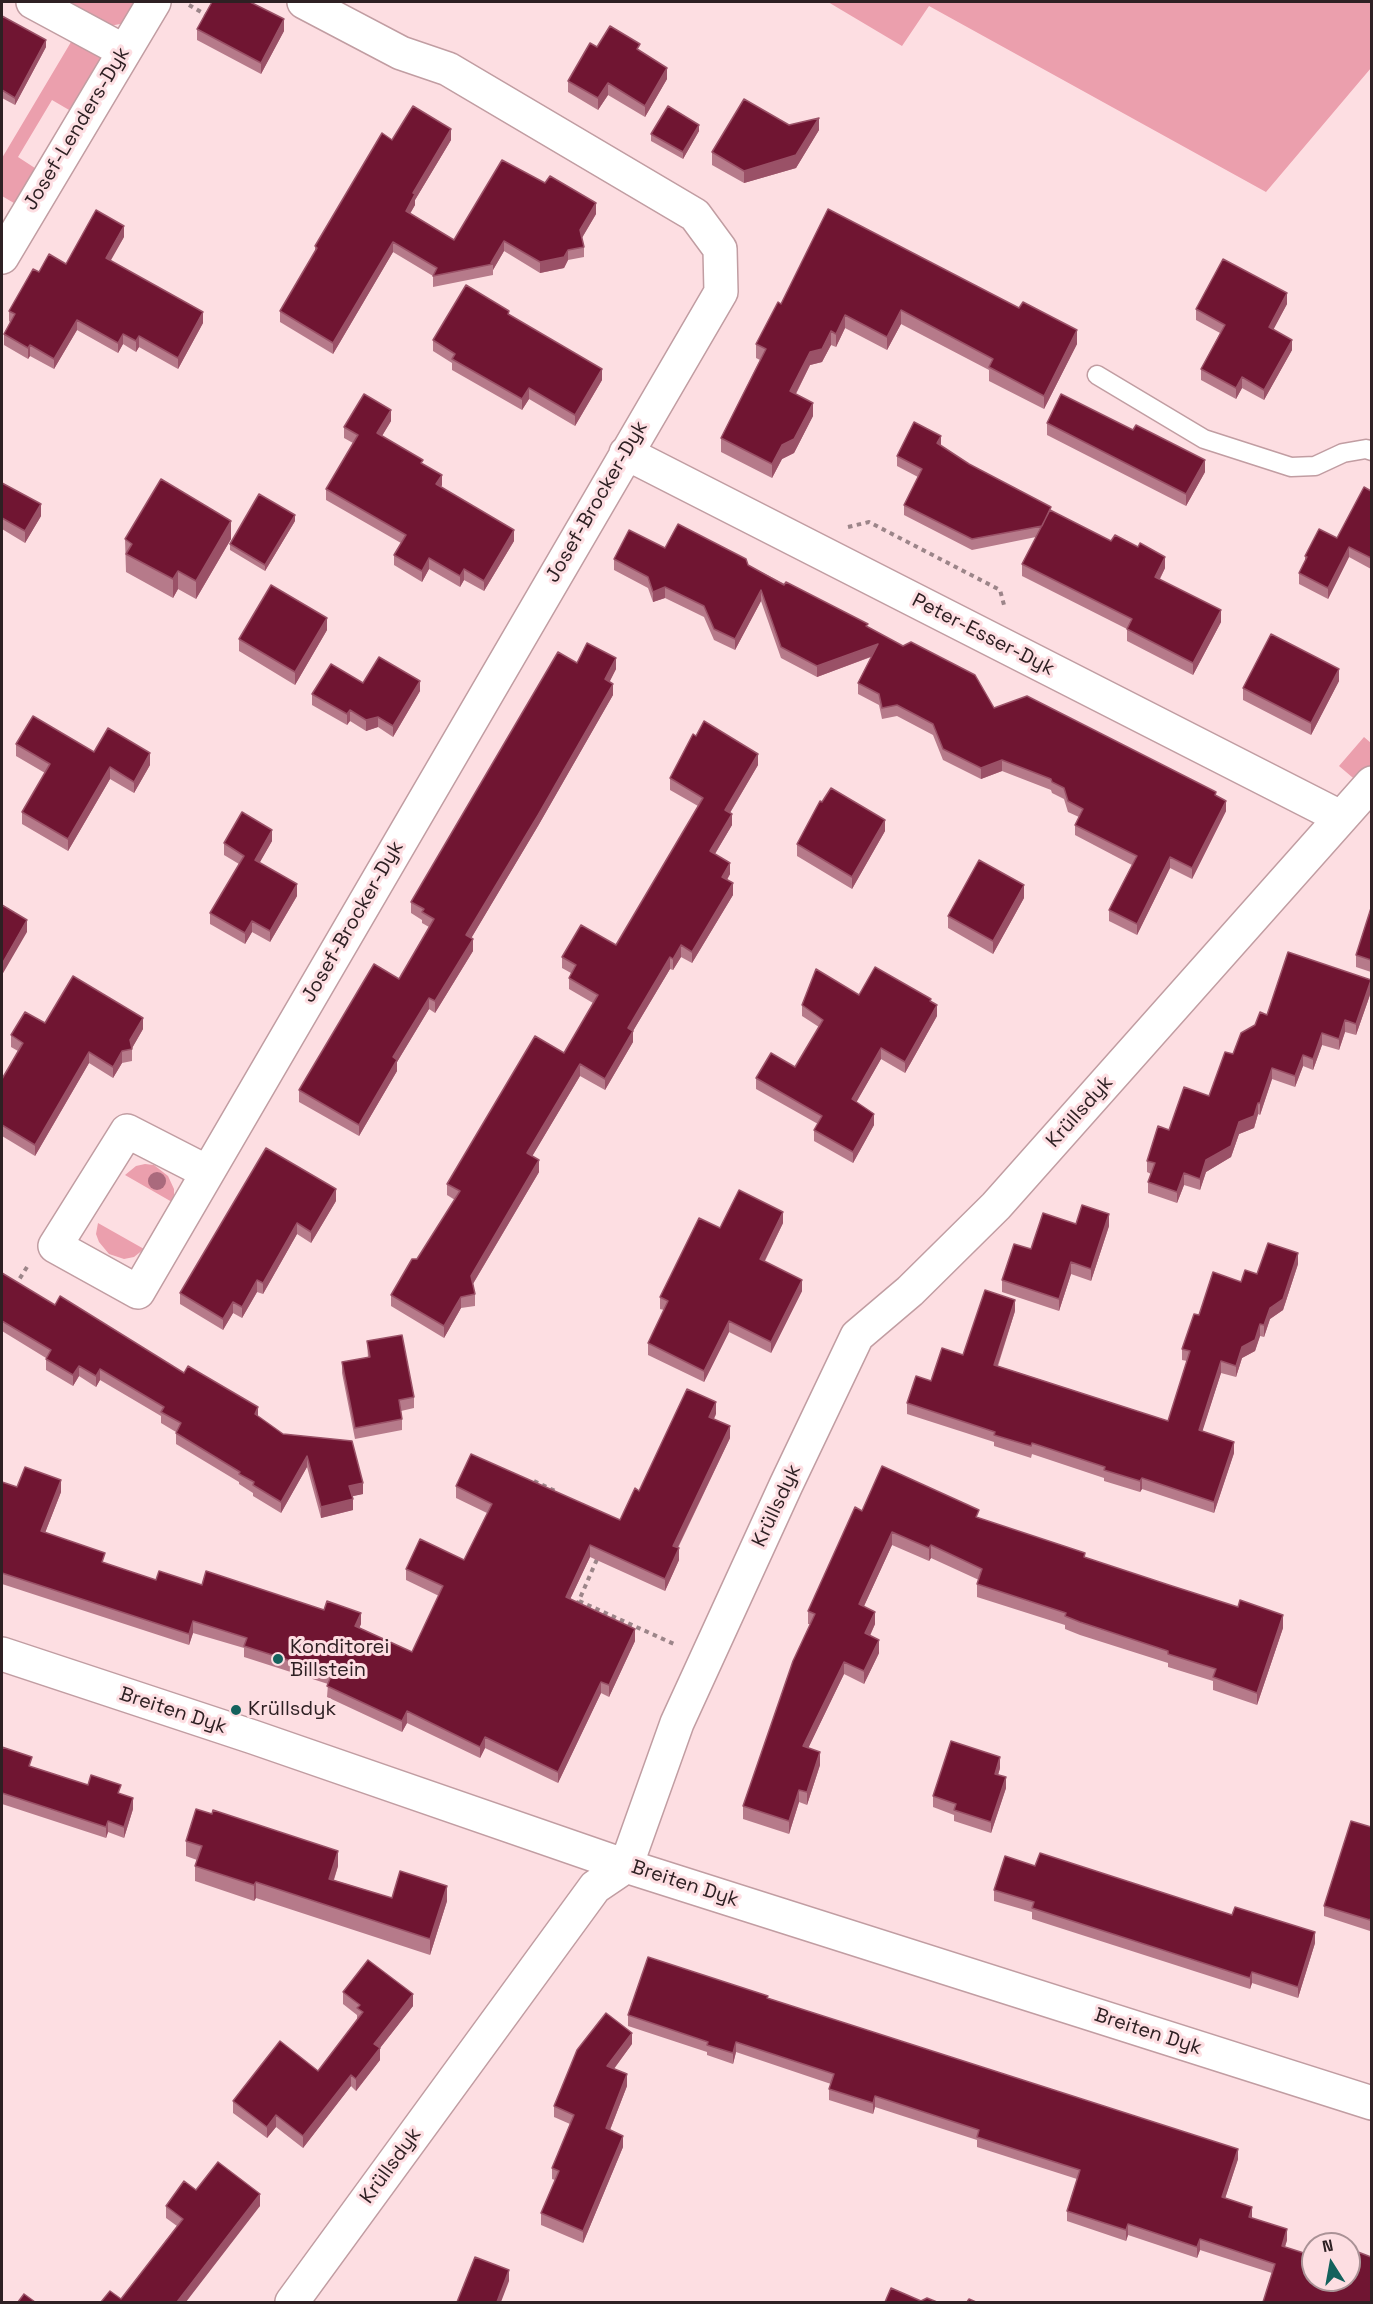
<!DOCTYPE html>
<html>
<head>
<meta charset="utf-8">
<style>
  body { margin:0 }
  #map { position:relative; width:1373px; height:2304px; overflow:hidden; background:#fddee2; font-family:"Space Grotesk",sans-serif }
  canvas { display:block }
  .frame { position:absolute; inset:0; border:3px solid #2e2023; pointer-events:none }
  .north { position:absolute; left:1301px; top:2232px; width:60px; height:60px; box-sizing:border-box; background:#fddee2; border:2px solid #aa9296; border-radius:50%; rotate:349deg; font-size:16px; font-weight:700; line-height:24px; text-align:center; color:#2e2023 }
  .north::after { content:''; display:block; margin:auto; width:21px; height:27px; background:#14625d; clip-path:polygon(50% 0,100% 100%,50% 72%,0 100%) }
</style>
</head>
<body>
<div id="map">
<canvas width="1373" height="2304"></canvas>
<div class="frame"></div>
<div class="north">N</div>
</div>
<script>
const ctx = document.querySelector('canvas').getContext('2d');
ctx.lineJoin = 'round';
function paint(path, color) { ctx.fillStyle = color; ctx.fill(path, 'evenodd'); }
const toPath = rows => new Path2D(rows.map(r => 'M' + r).join(''));
function stroke(path, color, width, dash) { ctx.strokeStyle = color; ctx.lineWidth = width; ctx.lineCap = dash ? 'butt' : 'round'; ctx.setLineDash(dash || []); ctx.stroke(path); }
function drawText(font, color, halo, rows, align = 'center') {
  ctx.font = font + ' "Space Grotesk",sans-serif'; ctx.lineWidth = 6; ctx.setLineDash([]); ctx.textBaseline = 'middle'; ctx.strokeStyle = halo; ctx.fillStyle = color; for (const [text, x, y, turn = 0] of rows) {
    ctx.save(); ctx.translate(x, y); ctx.rotate((+turn || 0) * Math.PI / 180); ctx.textAlign = isNaN(turn) ? turn : align; if (halo) ctx.strokeText(text, 0, 0); ctx.fillText(text, 0, 0); ctx.restore();
  }
}
const green = toPath([
  [47,2,138,2,125,23,105,27],
  [828,2,1371,2,1371,68,1266,192,929,6,902,46],
  [74,37,100,52,103,62,76,114,52,100,18,157,41,172,19,206,2,196,2,158],
  [1364,737,1371,743,1371,769,1359,783,1339,766],
  [145,1164,154,1165,168,1176,174,1189,174,1195,172,1202,125,1175,136,1166],
  [98,1223,144,1249,134,1257,124,1259,109,1254,99,1242,96,1234]
]);
const path = toPath([
  [189,5,208,16],
  [848,527,869,522,1000,590,1004,605],
  [15,1286,27,1267],
  [534,1481,555,1491],
  [579,1601,674,1644],
  [577,1605,598,1557]
]);
const service = toPath([
  [1097,375,1204,439,1291,467,1315,466,1343,453,1366,449,1372,451]
]);
const minor = toPath([
  [33,2,124,51],
  [2,257,154,2],
  [626,453,1340,817],
  [207,1172,127,1131,55,1246,138,1292,721,292,720,249,695,215,448,69,401,53,304,2],
  [2,1654,253,1737,626,1866,1372,2103],
  [292,2302,595,1887,626,1866,677,1723,786,1485,857,1336,910,1291,996,1206,1372,783]
]);
const trees = [
  [157,1181]
];
const wall = toPath([
  [2,16,46,47,15,105,2,98],
  [197,29,284,31,261,74,197,40],
  [597,47,640,51,667,79,645,117,608,95,598,110,568,92,568,81],
  [789,125,819,130,796,168,744,183,712,165,712,152],
  [699,131,683,159,651,141,651,134],
  [392,140,451,140,415,200,415,205,410,213,454,240,596,214,582,238,584,247,584,257,568,260,564,268,540,273,504,251,493,270,493,275,433,287,433,276,393,252,333,354,280,322,280,311,315,251,315,246],
  [828,209,1077,344,1044,409,989,381,989,370,901,324,887,350,845,328,836,347,831,345,822,362,810,365,796,394,813,416,794,453,782,459,772,478,721,452,721,438,760,360,756,358,756,344,781,304],
  [124,237,110,260,203,323,178,369,139,347,136,352,123,344,118,353,77,330,54,369,30,356,28,359,4,345,4,334,10,322,9,321,9,311,39,272,66,264],
  [1287,304,1273,329,1292,350,1264,400,1242,388,1236,399,1201,380,1201,369,1220,333,1196,320,1196,309],
  [509,315,602,380,575,426,529,399,522,410,452,370,452,363,433,351,433,340],
  [391,421,382,436,423,464,442,485,441,487,514,541,484,591,464,580,460,587,429,569,422,582,394,565,394,555,401,543,326,500,326,489,353,443,344,438,344,427],
  [1047,423,1205,472,1186,506,1047,435],
  [941,446,969,464,1051,511,1165,568,1160,579,1221,622,1193,675,1127,641,1127,629,1022,576,1022,564,1036,537,972,550,904,515,904,505,918,477,897,466,897,456],
  [2,483,41,516,25,543,2,529],
  [1371,491,1371,569,1349,557,1328,599,1299,584,1299,573,1305,562,1305,556,1337,538],
  [295,521,265,571,230,550,230,544],
  [125,539,231,539,196,599,178,589,173,598,126,572],
  [665,548,748,565,868,627,994,708,1216,796,1226,811,1192,879,1170,868,1137,935,1109,921,1109,910,1132,865,1075,835,1075,825,1079,817,1068,812,1064,799,1052,793,1051,790,1002,771,981,779,943,760,933,735,897,716,882,719,879,705,858,694,858,683,871,657,817,677,781,658,761,601,735,650,714,640,704,617,665,598,653,602,648,588,614,570,614,559],
  [327,630,295,685,239,651,239,639],
  [577,663,616,669,609,682,613,695,538,826,471,938,473,951,435,1013,429,1009,397,1062,397,1071,359,1136,299,1102,299,1090,399,979,429,927,422,923,422,920,411,913,411,902],
  [1339,681,1311,735,1243,700,1243,688],
  [363,683,420,691,393,737,378,727,366,731,350,721,347,725,312,705,312,694],
  [696,736,758,765,730,813,732,825,715,854,730,874,727,880,733,895,692,963,681,957,673,970,670,969,633,1031,633,1042,605,1090,580,1076,532,1156,539,1172,473,1284,475,1294,475,1306,461,1308,444,1338,391,1306,391,1295,417,1259,455,1200,447,1195,447,1184,564,1053,593,1003,569,989,569,978,571,973,562,968,562,957,616,945,698,806,670,790,670,778],
  [16,744,94,752,150,765,134,793,110,779,68,851,22,824,22,812,45,773,16,756],
  [885,831,852,889,797,856,797,844],
  [272,841,259,863,297,896,270,942,252,932,245,944,210,924,210,913,239,864,224,855,224,843],
  [1024,898,993,954,948,928,948,916],
  [1371,908,1371,972,1356,967,1356,955],
  [1371,992,1356,1035,1345,1032,1339,1050,1322,1045,1313,1070,1303,1066,1295,1087,1272,1079,1260,1115,1258,1114,1254,1128,1239,1134,1231,1157,1206,1172,1200,1190,1184,1185,1177,1203,1148,1193,1148,1182,1151,1174,1147,1172,1147,1161,1169,1130,1209,1096,1233,1054,1255,1025,1267,1015],
  [859,995,931,1001,937,1016,905,1073,881,1059,856,1102,874,1125,853,1163,814,1141,814,1130,818,1124,756,1089,756,1078,795,1067,819,1027,802,1016,802,1005],
  [143,1029,132,1048,132,1061,122,1063,113,1078,89,1063,35,1156,2,1136,2,1079,18,1051,11,1047,11,1035],
  [336,1201,311,1243,297,1234,263,1294,257,1292,242,1318,233,1313,223,1330,180,1304,180,1293],
  [783,1223,765,1261,802,1291,771,1353,729,1332,704,1382,648,1355,648,1343,664,1310,660,1309,660,1297,720,1228],
  [1076,1224,1109,1226,1091,1281,1071,1274,1059,1311,1002,1292,1002,1280,1031,1249],
  [1298,1264,1283,1310,1270,1319,1264,1337,1260,1336,1255,1351,1242,1358,1236,1377,1221,1373,1202,1431,1234,1453,1214,1513,1142,1489,1140,1492,1104,1481,1104,1478,1032,1454,1031,1458,994,1446,994,1442,907,1414,907,1403,931,1381,1015,1311,998,1366,1168,1421,1187,1361,1182,1360,1182,1349,1199,1315,1241,1282,1257,1274],
  [2,1273,55,1305,184,1373,258,1417,363,1494,352,1496,353,1510,321,1518,307,1467,281,1513,253,1496,253,1493,239,1484,239,1482,176,1444,176,1432,161,1423,161,1416,100,1380,96,1387,79,1376,73,1386,46,1370,46,1358,2,1331],
  [367,1341,414,1397,414,1408,401,1411,402,1419,402,1430,355,1439,342,1373,342,1362,368,1358],
  [716,1414,714,1419,730,1438,678,1548,679,1560,665,1591,590,1557,570,1599,635,1641,609,1697,601,1693,558,1783,485,1748,480,1758,407,1723,402,1732,327,1697,328,1684,244,1657,244,1648,193,1633,189,1645,2,1584,2,1482,17,1487,61,1492,45,1533,105,1563,156,1580,202,1585,361,1624,359,1628,412,1652,439,1596,406,1580,406,1569,464,1560,487,1513,456,1498,456,1486,620,1520,639,1491],
  [862,1511,979,1518,1085,1558,1283,1628,1257,1705,1213,1690,1213,1681,1168,1667,1168,1663,1080,1635,1065,1629,1065,1625,977,1597,977,1584,979,1580,931,1558,929,1561,892,1545,864,1606,875,1624,870,1636,879,1653,864,1684,844,1674,808,1748,820,1765,807,1805,799,1802,789,1834,743,1819,743,1806,810,1624,808,1624,808,1611],
  [2,1747,32,1767,88,1785,121,1794,133,1809,124,1838,108,1832,106,1838,2,1804],
  [1000,1768,998,1775,1006,1788,991,1833,954,1821,954,1815,933,1807,933,1796],
  [1371,1827,1370,1931,1324,1916,1324,1906],
  [186,1841,338,1866,334,1880,392,1898,447,1901,430,1955,256,1898,254,1901,195,1881,195,1866,197,1860,186,1856],
  [1035,1866,1315,1943,1298,1998,1252,1983,1250,1989,1032,1919,1032,1912,994,1901,994,1890],
  [343,1992,413,2006,380,2048,380,2060,356,2091,351,2086,303,2148,276,2127,267,2138,233,2113,233,2101,318,2071,357,2020,357,2015,343,2004],
  [768,1998,1238,2159,1225,2198,1252,2218,1287,2240,1285,2247,1371,2302,1272,2273,1200,2250,1197,2258,1128,2235,1126,2241,1067,2221,1067,2211,1077,2179,977,2147,977,2140,875,2107,873,2114,829,2100,829,2089,831,2084,736,2052,733,2064,707,2055,707,2052,628,2026,628,2015],
  [632,2044,614,2069,627,2086,610,2130,623,2147,583,2243,541,2225,541,2213,555,2180,552,2179,552,2168,570,2124,554,2117,554,2106],
  [196,2190,260,2206,121,2299,177,2226,166,2218,166,2206]
]);
const shadedWall = toPath([
  [284,19,284,31,261,74,261,63],
  [46,40,46,47,15,105,15,98],
  [667,68,667,79,645,117,645,106],
  [608,83,608,95,598,110,598,98],
  [819,118,819,130,796,168,744,183,744,171],
  [699,125,699,131,683,159,683,152],
  [451,129,451,140,415,200,415,205,406,221,406,211,413,193],
  [596,203,596,214,580,241,580,230],
  [124,226,124,237,106,269,106,258],
  [504,241,504,251,493,270,493,264,491,263],
  [393,242,393,252,333,354,333,343],
  [568,250,568,260,564,268,540,273,540,262],
  [1287,293,1287,304,1269,338,1269,327],
  [901,310,901,324,887,350,887,337],
  [203,312,203,323,178,369,178,358],
  [845,315,845,328,836,347,836,334],
  [77,320,77,330,54,369,54,359],
  [1077,330,1077,344,1044,409,1044,396],
  [831,331,831,345,822,362,810,365,790,405,790,391,810,352],
  [123,334,123,344,118,353,118,343],
  [139,336,139,347,136,352,136,341],
  [1292,340,1292,350,1264,400,1264,390],
  [30,345,30,356,28,359,28,348],
  [602,369,602,380,575,426,575,415],
  [1242,377,1242,388,1236,399,1236,388],
  [529,388,529,399,522,410,522,399],
  [813,403,813,416,794,453,782,459,772,478,772,464,782,445],
  [391,410,391,421,377,444,377,433],
  [941,436,941,446,937,443],
  [1205,460,1205,472,1186,506,1186,494],
  [442,475,442,485,436,495,436,484],
  [41,504,41,516,25,543,25,531],
  [295,515,295,521,265,571,265,565],
  [231,521,231,539,196,599,196,581],
  [514,530,514,541,484,591,484,581],
  [1349,547,1349,557,1328,599,1328,588],
  [1165,557,1165,568,1155,588,1155,577],
  [429,558,429,569,422,582,422,571],
  [464,569,464,580,460,587,460,576],
  [178,571,178,589,173,598,173,579],
  [665,587,665,598,653,602,653,592],
  [761,590,761,601,735,650,735,639],
  [1221,610,1221,622,1193,675,1193,663],
  [327,618,327,630,295,685,295,672],
  [878,644,878,654,817,677,817,666],
  [616,658,616,669,605,691,605,679],
  [1339,669,1339,681,1311,735,1311,723],
  [420,681,420,691,393,737,393,726],
  [613,684,613,695,538,826,466,947,466,935],
  [350,710,350,721,347,725,347,714],
  [378,717,378,727,366,731,366,720],
  [150,753,150,765,134,793,134,782],
  [758,754,758,765,725,821,725,810],
  [1002,760,1002,771,981,779,981,768],
  [110,767,110,779,68,851,68,839],
  [1226,801,1226,811,1192,879,1192,868],
  [732,814,732,825,710,862,710,851],
  [885,820,885,831,852,889,852,877],
  [272,830,272,841,255,871,255,860],
  [1170,857,1170,868,1137,935,1137,924],
  [730,863,730,874,722,888,722,877],
  [733,883,733,895,692,963,692,952],
  [297,884,297,896,270,942,270,931],
  [1024,885,1024,898,993,954,993,941],
  [27,920,27,932,2,975,2,964],
  [252,921,252,932,245,944,245,933],
  [473,939,473,951,435,1013,435,1001],
  [681,945,681,957,673,970,673,959],
  [670,957,670,969,633,1031,633,1042,605,1090,605,1079,628,1028],
  [1371,980,1371,992,1356,1035,1356,1024],
  [429,998,429,1009,397,1062,397,1071,359,1136,359,1125,393,1057],
  [937,1005,937,1016,905,1073,905,1062],
  [143,1018,143,1029,131,1050,130,1040],
  [1345,1020,1345,1032,1339,1050,1339,1039],
  [1322,1033,1322,1045,1313,1070,1313,1059],
  [881,1048,881,1059,852,1110,852,1099],
  [122,1051,122,1063,113,1078,113,1067],
  [89,1052,89,1063,35,1156,35,1145],
  [1303,1055,1303,1066,1295,1087,1295,1076],
  [580,1064,580,1076,527,1165,527,1153],
  [1272,1068,1272,1079,1260,1115,1260,1103],
  [1258,1103,1258,1114,1254,1128,1239,1134,1231,1157,1206,1172,1200,1190,1200,1179,1206,1160,1239,1122],
  [874,1114,874,1125,853,1163,853,1152],
  [539,1160,539,1172,471,1287,471,1276],
  [1184,1173,1184,1185,1177,1203,1177,1192],
  [336,1189,336,1201,311,1243,311,1232],
  [783,1212,783,1223,760,1270,760,1259],
  [1109,1214,1109,1226,1091,1281,1091,1269],
  [297,1223,297,1234,263,1294,263,1283],
  [1298,1253,1298,1264,1283,1310,1270,1319,1264,1337,1264,1325,1270,1308],
  [1071,1262,1071,1274,1059,1311,1059,1299],
  [257,1280,257,1292,242,1318,242,1307],
  [802,1280,802,1291,771,1353,771,1342],
  [461,1297,461,1308,444,1338,444,1326],
  [1015,1300,1015,1311,994,1376,994,1365],
  [233,1302,233,1313,223,1330,223,1319],
  [729,1321,729,1332,704,1382,704,1371],
  [1260,1324,1260,1336,1255,1351,1242,1358,1236,1377,1236,1366,1242,1347],
  [1221,1361,1221,1373,1199,1442,1199,1430],
  [79,1366,79,1376,73,1386,73,1375],
  [100,1369,100,1380,96,1387,96,1376],
  [716,1402,716,1414,709,1428,709,1417],
  [258,1407,258,1418,255,1414],
  [730,1426,730,1438,673,1557,673,1546],
  [1234,1442,1234,1453,1214,1513,1214,1502],
  [307,1456,307,1467,281,1513,281,1502],
  [1142,1478,1142,1489,1140,1492,1140,1481],
  [61,1480,61,1492,41,1543,41,1531],
  [363,1483,363,1494,349,1497,349,1486],
  [353,1499,353,1510,321,1518,321,1507],
  [892,1532,892,1545,859,1617,859,1604],
  [590,1545,590,1557,566,1608,566,1597],
  [931,1545,931,1558,929,1561,929,1548],
  [679,1548,679,1560,665,1591,665,1579],
  [875,1612,875,1624,865,1646,865,1633],
  [361,1613,361,1624,355,1637,355,1626],
  [1283,1615,1283,1628,1257,1705,1257,1693],
  [193,1621,193,1633,189,1645,189,1634],
  [635,1629,635,1641,609,1697,609,1685],
  [879,1640,879,1653,864,1684,864,1671],
  [844,1662,844,1674,803,1759,803,1746],
  [601,1682,601,1693,558,1783,558,1772],
  [407,1711,407,1723,402,1732,402,1721],
  [485,1737,485,1748,480,1758,480,1747],
  [820,1752,820,1765,807,1805,807,1792],
  [1000,1757,1000,1768,995,1785,995,1774],
  [1006,1777,1006,1788,991,1833,991,1822],
  [799,1790,799,1802,789,1834,789,1821],
  [133,1798,133,1809,124,1838,124,1827],
  [108,1821,108,1832,106,1838,106,1827],
  [338,1851,338,1866,329,1894,329,1879],
  [256,1882,256,1898,254,1901,254,1885],
  [447,1886,447,1901,430,1955,430,1939],
  [1315,1932,1315,1943,1298,1998,1298,1987],
  [1252,1972,1252,1983,1250,1989,1250,1978],
  [413,1994,413,2006,380,2048,380,2060,356,2091,356,2079,374,2044],
  [632,2033,632,2044,607,2078,607,2066],
  [736,2042,736,2052,733,2064,733,2053],
  [627,2074,627,2086,606,2140,606,2128],
  [351,2075,351,2086,303,2148,303,2136],
  [875,2096,875,2107,873,2114,873,2103],
  [276,2115,276,2127,267,2138,267,2127],
  [623,2136,623,2147,583,2243,583,2231],
  [1238,2149,1238,2159,1222,2208,1222,2197],
  [260,2194,260,2206,186,2302,177,2302],
  [1252,2207,1252,2217,1249,2228,1249,2217],
  [1128,2224,1128,2235,1126,2241,1126,2230],
  [1287,2229,1287,2240,1282,2256,1282,2246],
  [1200,2239,1200,2250,1197,2258,1197,2247],
  [509,2270,509,2281,501,2302,497,2302]
]);
const building = toPath([
  [212,2,250,2,284,19,261,63,197,29,212,2],
  [2,16,46,40,15,98,2,90,2,16],
  [610,26,640,44,637,49,667,68,645,106,608,83,598,98,568,81,590,43,597,47,610,26],
  [744,99,789,125,819,118,796,155,744,171,712,152,744,99],
  [413,106,451,129,413,193,415,194,406,211,454,240,502,160,545,183,550,176,596,203,580,230,584,247,568,250,564,257,540,262,504,241,491,263,493,264,433,276,437,268,393,242,333,343,280,311,317,248,315,246,382,133,392,140,413,106],
  [668,106,699,125,683,152,651,134,668,106],
  [828,209,1019,308,1023,302,1077,330,1044,396,989,367,993,359,901,310,887,337,845,315,836,334,831,331,822,349,810,352,790,391,813,403,794,439,782,445,772,464,721,438,766,349,756,344,778,302,781,304,828,209],
  [96,210,124,226,106,258,203,312,178,358,139,336,136,341,123,334,118,343,77,320,54,359,30,345,28,348,4,334,15,314,9,311,33,269,39,272,49,254,66,264,96,210],
  [1223,259,1287,293,1269,327,1292,340,1264,390,1242,377,1236,388,1201,369,1225,325,1196,309,1223,259],
  [466,285,509,311,508,314,602,369,575,415,529,388,522,399,452,359,455,354,433,340,466,285],
  [364,394,391,410,377,433,423,460,421,463,442,475,436,484,514,530,484,581,464,569,460,576,429,558,422,571,394,555,406,535,326,489,358,435,344,427,364,394],
  [1061,394,1133,430,1136,425,1205,460,1186,494,1047,423,1061,394],
  [914,422,941,436,937,443,969,464,1051,507,1042,526,972,539,904,505,922,469,897,456,914,422],
  [161,479,231,521,196,581,178,571,173,579,126,554,132,544,125,539,161,479],
  [2,483,41,504,25,531,2,518,2,483],
  [1364,487,1371,491,1371,558,1349,547,1328,588,1299,573,1307,557,1305,556,1319,529,1337,538,1364,487],
  [259,494,295,515,265,565,230,544,259,494],
  [1050,510,1111,541,1115,535,1138,547,1140,543,1165,557,1155,577,1221,610,1193,663,1127,629,1132,619,1022,564,1050,510],
  [678,524,746,559,748,565,784,585,786,582,868,624,866,626,903,646,911,642,975,675,994,708,1027,696,1216,792,1215,795,1226,801,1192,868,1170,857,1137,924,1109,910,1137,856,1075,825,1083,809,1068,801,1064,788,1052,782,1051,779,1002,760,981,768,943,749,933,724,897,705,882,708,879,694,858,683,878,644,817,666,781,647,761,590,735,639,714,629,704,606,665,587,653,592,648,577,614,559,629,530,665,548,678,524],
  [271,585,327,618,295,672,239,639,271,585],
  [1271,634,1339,669,1311,723,1243,688,1271,634],
  [587,643,616,658,605,679,613,684,538,815,466,935,473,939,435,1001,429,998,393,1057,397,1060,359,1125,299,1090,374,964,399,979,434,919,422,912,424,909,411,902,558,652,577,663,587,643],
  [379,657,420,681,393,726,378,717,366,720,350,710,347,714,312,694,331,664,363,683,379,657],
  [33,716,94,752,108,728,150,753,134,782,110,767,68,839,22,812,50,764,16,744,33,716],
  [704,721,758,754,725,810,732,814,710,851,730,863,722,877,733,883,692,952,681,945,673,959,670,957,628,1028,633,1031,605,1079,580,1064,527,1153,539,1160,471,1276,475,1294,461,1297,444,1326,391,1295,412,1259,417,1259,460,1191,447,1184,535,1036,564,1053,598,995,569,978,576,965,562,957,581,925,616,945,703,798,670,778,693,734,696,736,704,721],
  [831,788,885,820,852,877,797,844,820,801,822,802,831,788],
  [242,812,272,830,255,860,297,884,270,931,252,921,245,933,210,913,244,856,224,843,242,812],
  [979,860,1024,885,993,941,948,916,979,860],
  [2,905,27,920,2,964,2,905],
  [1371,908,1371,960,1356,955,1371,908],
  [1288,952,1371,980,1356,1024,1345,1020,1339,1039,1322,1033,1313,1059,1303,1055,1295,1076,1272,1068,1260,1103,1258,1103,1254,1116,1239,1122,1231,1146,1206,1160,1200,1179,1184,1173,1177,1192,1148,1182,1155,1163,1147,1161,1158,1126,1169,1130,1184,1087,1209,1096,1225,1052,1233,1054,1241,1033,1255,1025,1260,1012,1267,1015,1288,952],
  [875,967,931,999,930,1001,937,1005,905,1062,881,1048,852,1099,874,1114,853,1152,814,1130,822,1116,756,1078,771,1053,795,1067,823,1020,802,1005,816,969,859,995,875,967],
  [73,976,143,1018,130,1040,132,1049,122,1051,113,1067,89,1052,35,1145,2,1125,2,1079,23,1043,11,1035,25,1012,45,1023,73,976],
  [266,1148,336,1189,311,1232,297,1223,263,1283,257,1280,242,1307,233,1302,223,1319,180,1293,266,1148],
  [739,1190,783,1212,760,1259,802,1280,771,1342,729,1321,704,1371,648,1343,668,1301,660,1297,699,1218,720,1228,739,1190],
  [1082,1205,1109,1214,1091,1269,1071,1262,1059,1299,1002,1280,1014,1244,1031,1249,1043,1213,1076,1224,1082,1205],
  [1268,1243,1298,1253,1283,1299,1270,1308,1264,1325,1260,1324,1255,1340,1242,1347,1236,1366,1221,1361,1199,1430,1234,1442,1214,1502,1142,1478,1140,1481,1104,1470,1105,1467,1032,1443,1031,1446,994,1435,995,1432,907,1403,916,1376,931,1381,942,1348,963,1355,985,1290,1015,1300,994,1365,1168,1421,1190,1351,1182,1349,1194,1314,1199,1315,1213,1272,1241,1282,1245,1270,1257,1274,1268,1243],
  [2,1273,55,1305,60,1296,184,1373,188,1366,258,1407,255,1414,283,1434,352,1441,363,1483,349,1486,353,1499,321,1507,307,1456,281,1502,253,1485,254,1482,239,1474,240,1472,176,1433,181,1423,161,1412,164,1407,100,1369,96,1376,79,1366,73,1375,46,1359,51,1350,2,1321,2,1273],
  [402,1335,414,1397,399,1400,402,1419,355,1428,342,1362,370,1357,367,1341,402,1335],
  [687,1389,716,1402,709,1417,730,1426,673,1546,679,1548,665,1579,590,1545,566,1597,635,1629,609,1685,601,1682,558,1772,485,1737,480,1747,407,1711,402,1721,327,1686,332,1674,244,1646,247,1638,193,1621,189,1634,2,1573,2,1482,17,1487,25,1467,61,1480,41,1531,105,1553,102,1562,156,1580,159,1571,202,1585,206,1571,324,1610,327,1601,361,1613,355,1626,412,1652,443,1586,406,1569,420,1539,464,1560,492,1504,456,1486,471,1454,620,1520,635,1488,639,1491,687,1389],
  [882,1466,979,1510,976,1517,1085,1553,1084,1557,1169,1585,1238,1607,1240,1600,1283,1615,1257,1693,1213,1677,1216,1669,1168,1654,1168,1651,1080,1622,1065,1616,1066,1613,977,1584,982,1569,931,1545,929,1548,892,1532,859,1604,875,1612,865,1633,879,1640,864,1671,844,1662,803,1746,820,1752,807,1792,799,1790,789,1821,743,1806,793,1661,815,1614,808,1611,855,1507,862,1511,882,1466],
  [951,1741,1000,1757,995,1774,1006,1777,991,1822,954,1810,956,1804,933,1796,951,1741],
  [2,1747,32,1757,29,1766,88,1785,91,1775,121,1785,118,1793,133,1798,124,1827,108,1821,106,1827,2,1793,2,1747],
  [196,1809,212,1814,213,1810,338,1851,329,1879,392,1898,400,1871,447,1886,430,1939,256,1882,254,1885,195,1866,202,1846,186,1841,196,1809],
  [1351,1821,1371,1827,1371,1917,1370,1920,1324,1906,1351,1821],
  [1040,1853,1232,1915,1235,1907,1315,1932,1298,1987,1252,1972,1250,1978,1032,1908,1034,1902,994,1890,1005,1856,1035,1866,1040,1853],
  [648,1957,768,1996,767,1998,1238,2149,1222,2197,1252,2207,1249,2217,1287,2229,1282,2246,1313,2256,1313,2280,1349,2280,1349,2267,1353,2268,1358,2252,1371,2257,1371,2302,1263,2302,1275,2264,1200,2239,1197,2247,1128,2224,1126,2230,1067,2211,1080,2170,977,2137,979,2130,875,2096,873,2103,829,2089,834,2074,736,2042,733,2053,707,2045,708,2042,628,2015,648,1957],
  [368,1960,413,1994,374,2044,380,2048,356,2079,351,2075,303,2136,276,2115,267,2127,233,2101,280,2041,318,2071,363,2012,357,2008,360,2005,343,1992,368,1960],
  [606,2013,632,2033,607,2066,627,2074,606,2128,623,2136,583,2231,541,2213,559,2171,552,2168,574,2115,554,2106,577,2050,606,2013],
  [218,2162,260,2194,177,2302,101,2302,110,2291,121,2299,183,2219,166,2206,184,2181,196,2190,218,2162],
  [475,2257,509,2270,497,2302,457,2302,475,2257],
  [891,2288,921,2301,927,2298,937,2302,885,2302,891,2288],
  [24,2294,35,2302,18,2302,24,2294],
  [969,2299,976,2302,967,2302,969,2299]
]);
const markers = [
  [278,1659,6,"#14625d"],
  [236,1710,6,"#14625d"]
];
const streetNames = [
  ["Josef-Lenders-Dyk",77,129,-59],
  ["Josef-Brocker-Dyk",597,502,-60],
  ["Peter-Esser-Dyk",983,635,27],
  ["Josef-Brocker-Dyk",353,922,-60],
  ["Krüllsdyk",1080,1112,-48],
  ["Krüllsdyk",777,1506,-65],
  ["Breiten Dyk",173,1711,18],
  ["Breiten Dyk",685,1884,18],
  ["Breiten Dyk",1148,2032,18],
  ["Krüllsdyk",391,2166,-54]
];
const poiNames = [
  ["Konditorei",290,1648],
  ["Billstein",290,1671],
  ["Krüllsdyk",248,1710]
];
paint(green, '#eb9fad');
stroke(service, '#c19da2', 21);
stroke(minor, '#c19da2', 36);
stroke(path, '#9c8589', 4, [4.5, 4.5]);
stroke(service, '#fff', 18);
stroke(minor, '#fff', 33);
ctx.fillStyle = '#aa6a7d';
for (const [x, y] of trees) { ctx.beginPath(); ctx.arc(x, y, 9, 0, 2 * Math.PI); ctx.fill(); }
paint(wall, '#b67a8a');
paint(shadedWall, '#9a5167');
paint(building, '#701532');
stroke(building, '#9a5167', 1.5);
for (const [x, y, r, color] of markers) { const dot = new Path2D(); dot.arc(x, y, r, 0, 2 * Math.PI); ctx.fillStyle = color; ctx.fill(dot); stroke(dot, '#fddee2', 2); }
drawText('20px', '#2e2023', '#fddee2', streetNames);
drawText('20px', '#2e2023', '#fddee2', poiNames, 'left');
</script>
</body>
</html>
